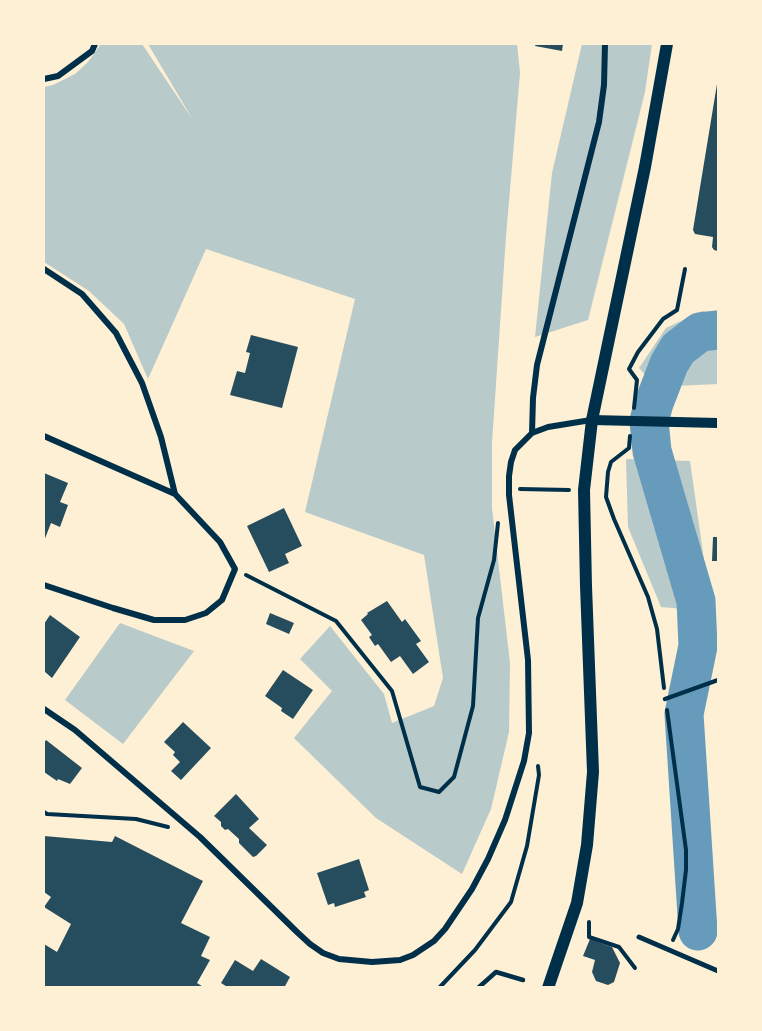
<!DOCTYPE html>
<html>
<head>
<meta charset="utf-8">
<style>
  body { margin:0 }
  #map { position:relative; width:762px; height:1031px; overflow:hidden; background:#fdf0d5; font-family:Poppins,sans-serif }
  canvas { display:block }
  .frame { position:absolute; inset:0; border:45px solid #fdf0d5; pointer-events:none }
</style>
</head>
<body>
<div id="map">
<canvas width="762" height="1031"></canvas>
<div class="frame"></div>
</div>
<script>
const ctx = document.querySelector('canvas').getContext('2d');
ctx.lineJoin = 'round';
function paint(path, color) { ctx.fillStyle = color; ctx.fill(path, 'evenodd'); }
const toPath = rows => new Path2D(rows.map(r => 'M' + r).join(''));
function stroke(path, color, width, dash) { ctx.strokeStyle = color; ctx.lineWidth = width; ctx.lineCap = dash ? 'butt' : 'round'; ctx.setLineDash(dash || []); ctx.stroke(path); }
const green = toPath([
  [101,44,142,44,193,120,148,44,517,44,520,73,506,236,492,443,492,508,510,663,509,732,491,809,462,874,376,818,294,738,332,691,300,659,330,626,384,694,392,723,434,706,443,678,424,555,305,512,355,299,206,249,148,379,124,324,89,291,44,262,44,87,53,85,75,74,88,62],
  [582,44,652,44,645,92,588,320,535,337,552,173],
  [702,311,718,314,718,384,674,386,650,380,639,368,666,328],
  [626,459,690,461,715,638,705,677,675,684,684,609,661,607,628,527],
  [120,623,194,651,123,744,65,700]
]);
const river = toPath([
  [698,931,684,714,698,646,696,601,652,451,649,421,654,403,669,364,678,349,700,332,718,330]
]);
const building = toPath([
  [536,44,563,44,562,51,535,46],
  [717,84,718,84,718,251,714,250,712,247,713,237,695,234,693,230],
  [251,335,298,347,282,408,230,395,237,371,245,373,250,353,246,352],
  [44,473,68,483,60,502,68,505,60,527,51,523,44,541],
  [284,508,302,546,285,554,289,563,269,572,247,526],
  [713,537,718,537,718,561,712,561],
  [387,601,402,622,405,619,421,641,416,644,429,662,413,674,400,656,391,662,378,644,375,646,369,637,372,635,361,620,368,614,367,613],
  [270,613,294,623,289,634,266,624],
  [50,615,80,637,52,678,44,671,44,624],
  [283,670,313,690,293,719,281,711,282,708,265,696],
  [183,722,211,748,181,780,171,771,180,762,173,755,175,752,164,742],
  [46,740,82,768,70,784,58,779,57,781,44,772,44,743],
  [236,794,259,819,249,828,267,845,256,856,253,857,239,843,239,839,228,829,225,830,221,826,221,822,214,816],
  [44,836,112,842,115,836,203,881,181,923,210,937,201,956,210,960,197,983,205,988,44,988,44,944,57,952,71,924,44,907,51,897,44,892],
  [359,859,369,890,364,892,366,897,335,907,334,903,328,905,317,873],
  [590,939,612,947,620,963,614,982,608,985,596,981,592,972,595,960,583,956],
  [261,959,290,977,284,988,229,988,221,983,235,960,253,971]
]);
const path = toPath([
  [634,408,637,380,629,369,638,352,663,319,677,310,685,269],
  [630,436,629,448,611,462,608,472,606,497,614,519,648,597,657,629,664,688],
  [520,489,569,490],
  [246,575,336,621,392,691,420,787,439,792,454,777,473,706,478,618,494,560,498,523],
  [667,710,686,850,686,870,682,903,678,929,673,940],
  [44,812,47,814,136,819,168,827],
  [589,922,589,937,619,947,635,968],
  [439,988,475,950,511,902,527,846,539,775,538,766]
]);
const service = toPath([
  [665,699,718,680],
  [478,988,496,972,523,980]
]);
const pedestrian = toPath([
  [639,937,718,971]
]);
const minor = toPath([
  [44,79,58,76,92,51,95,44],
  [44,269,82,294,116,333,142,383,161,437,175,494,220,542,235,569,222,600,206,613,185,620,154,620,113,608,44,585],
  [532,433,533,398,537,365,599,122,604,85,605,44],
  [44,436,175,494],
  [44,709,75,730,200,837,297,932,310,944,323,953,339,959,372,962,400,960,413,955,434,941,445,929,472,889,488,859,505,820,524,761,529,733,528,660,509,495,509,476,511,462,515,450,532,433,548,427,591,420]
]);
const tertiary = toPath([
  [592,420,718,423]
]);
const secondary = toPath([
  [548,988,577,903,587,845,593,772,586,586,584,490,592,420,645,167,667,44]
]);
paint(green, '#b9caca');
stroke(river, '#669bbc', 39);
paint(building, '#264d5e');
stroke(path, '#003049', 4);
stroke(service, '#003049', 4.5);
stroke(pedestrian, '#003049', 5);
stroke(minor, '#003049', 6);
stroke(tertiary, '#003049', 10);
stroke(secondary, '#003049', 12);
</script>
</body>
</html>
